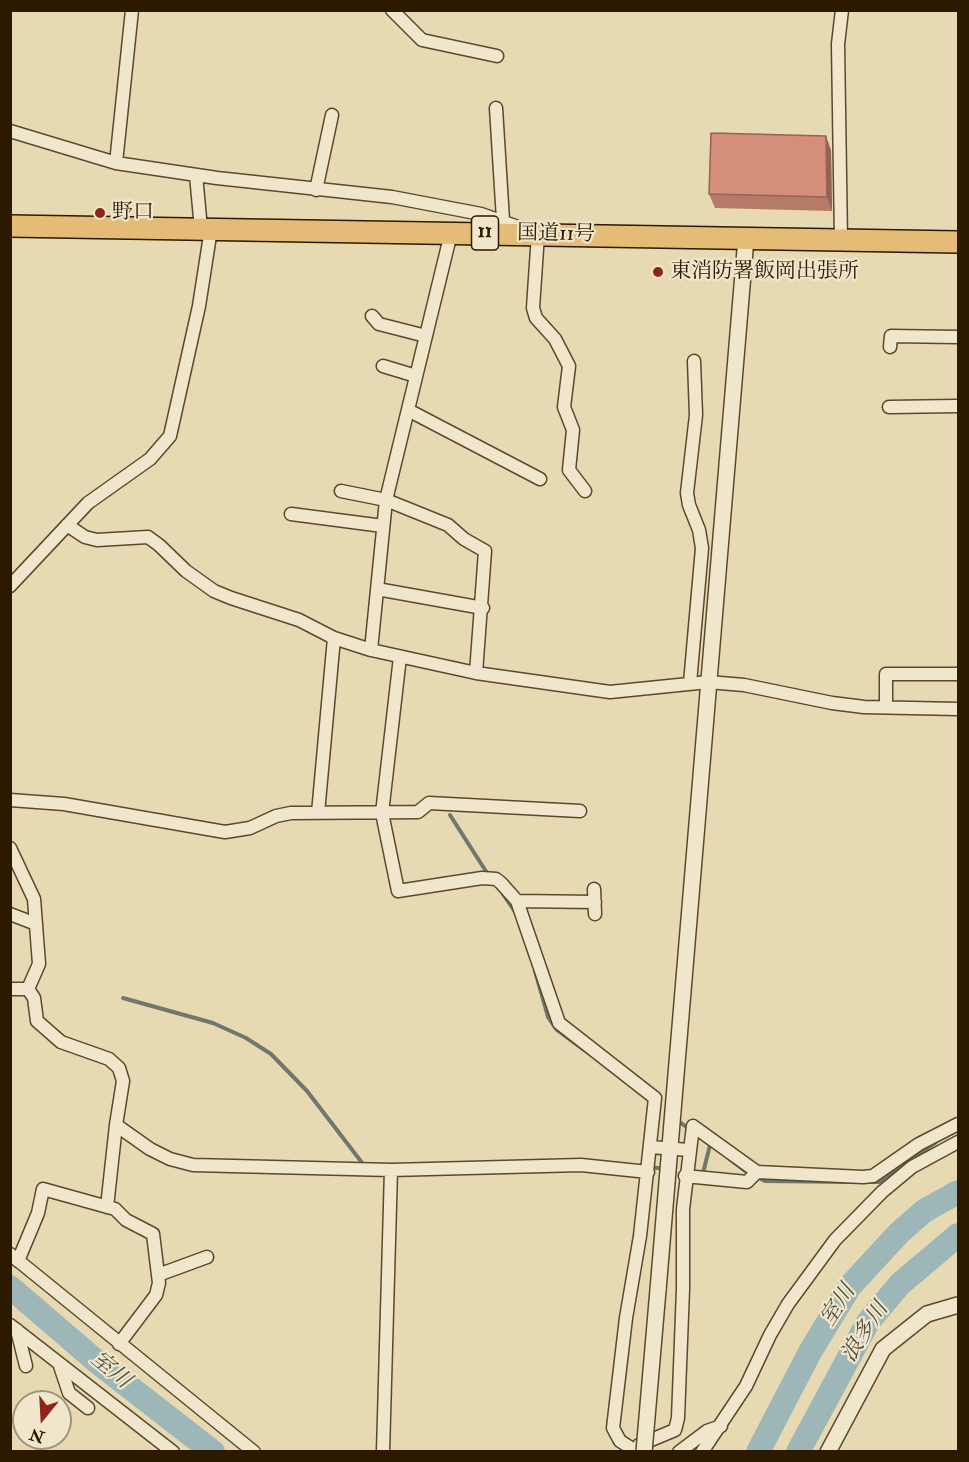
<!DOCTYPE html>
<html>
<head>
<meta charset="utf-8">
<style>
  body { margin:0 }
  #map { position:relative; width:969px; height:1462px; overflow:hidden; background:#e7d9b1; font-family:"IM FELL Double Pica",serif }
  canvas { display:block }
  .frame { position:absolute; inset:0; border:12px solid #2c1900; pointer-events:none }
  .north { position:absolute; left:12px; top:1390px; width:60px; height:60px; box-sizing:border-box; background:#efe6cc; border:2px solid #a1947a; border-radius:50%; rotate:198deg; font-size:16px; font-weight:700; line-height:24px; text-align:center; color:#2c1900 }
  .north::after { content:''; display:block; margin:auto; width:21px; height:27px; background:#8f2418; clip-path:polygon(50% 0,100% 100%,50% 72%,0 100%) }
</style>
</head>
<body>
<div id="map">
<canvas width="969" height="1462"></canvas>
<div class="frame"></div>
<div class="north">N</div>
</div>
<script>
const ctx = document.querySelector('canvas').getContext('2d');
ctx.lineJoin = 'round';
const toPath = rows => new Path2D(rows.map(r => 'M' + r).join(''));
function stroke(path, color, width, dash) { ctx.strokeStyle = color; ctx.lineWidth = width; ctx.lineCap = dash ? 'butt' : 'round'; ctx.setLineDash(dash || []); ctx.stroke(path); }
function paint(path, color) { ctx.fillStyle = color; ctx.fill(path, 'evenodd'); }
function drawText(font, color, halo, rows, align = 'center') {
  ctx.font = font + ' "IM FELL Double Pica","Noto Serif JP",serif'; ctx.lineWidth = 4.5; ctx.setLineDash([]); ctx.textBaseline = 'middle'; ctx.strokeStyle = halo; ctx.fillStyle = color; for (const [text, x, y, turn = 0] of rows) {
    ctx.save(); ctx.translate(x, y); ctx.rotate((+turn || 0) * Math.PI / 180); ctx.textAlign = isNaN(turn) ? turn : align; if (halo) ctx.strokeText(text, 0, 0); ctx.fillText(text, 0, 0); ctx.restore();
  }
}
const stream = toPath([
  [450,815,489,876],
  [503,894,514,910],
  [535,971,548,1017,557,1030,584,1050],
  [123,998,213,1023,246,1038,271,1054,307,1091,363,1164],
  [676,1119,689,1129],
  [727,1157,745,1171,765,1181,850,1182],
  [649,1167,666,1169],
  [700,1173,703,1173,710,1145],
  [867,1182,879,1182,936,1142]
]);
const river = toPath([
  [10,1287,96,1361,213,1452],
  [758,1452,810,1352,850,1286,899,1233,924,1211,958,1192],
  [798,1452,868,1322,900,1284,958,1235]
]);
const minor = toPath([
  [392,10,422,40,497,56],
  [496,108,503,220],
  [10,131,116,163,217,178,392,197,481,214,538,234,533,308,536,318,555,339,569,366,564,407,573,430,569,470,585,491],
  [116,163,132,10],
  [196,175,201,229],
  [316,190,332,115],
  [841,240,838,44,842,10],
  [372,316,379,324,426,336],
  [890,347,891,336,958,337],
  [383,366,416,376],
  [889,407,958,406],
  [408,410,540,479],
  [341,491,386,500,448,525,464,539,485,551,476,673],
  [291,514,383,526],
  [67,525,85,537,97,540,148,537,159,545,186,571,214,591,231,598,299,620,334,638,371,650,476,673,610,692,708,682,744,685,832,703,864,707,958,709],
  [10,586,88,503,150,459,170,436,199,306,211,229],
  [377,589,483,608],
  [371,650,386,500,451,233],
  [400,657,382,813,398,891,482,878,496,879,501,883,517,901,559,1023,655,1098,640,1236,626,1318,613,1428,620,1441,631,1448,631,1452],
  [690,683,702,548,699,530,689,505,687,493,696,415,694,361],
  [886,707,886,674,958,674],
  [10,800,64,804,225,832,250,828,276,816,291,813,418,812,429,803,580,811],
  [318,813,334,638],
  [10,848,34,899,39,964,28,989,34,998,37,1021,61,1042,109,1059,119,1068,123,1081,116,1125,150,1149,170,1159,193,1165,391,1170,581,1165,648,1172],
  [594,889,595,914],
  [517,901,595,902],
  [10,914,36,924],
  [10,989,28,989],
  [650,1147,689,1150],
  [685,1176,747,1182,757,1172],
  [107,1207,116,1125],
  [10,1254,254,1452],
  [18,1261,38,1213,43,1189,115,1209,126,1220,153,1234,159,1283,156,1295,119,1344],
  [158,1275,207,1257],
  [10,1325,173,1452],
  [17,1330,26,1366],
  [59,1363,69,1393,88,1408],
  [639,1445,675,1430,678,1418,683,1289,683,1209,693,1126,757,1172,863,1177,873,1176,919,1144,958,1124],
  [383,1452,391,1170],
  [679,1452,707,1431,721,1426],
  [702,1452,746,1386,770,1335,788,1304,835,1240,882,1192,912,1167,958,1142]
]);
const tertiary = toPath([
  [658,1290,746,238],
  [828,1452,883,1349,927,1314,958,1305]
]);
const trunk = toPath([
  [10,226,958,242]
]);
const tertiaryBridge = toPath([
  [644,1452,658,1290]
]);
const wall = toPath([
  [831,150,832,211,715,208,709,194]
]);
const shadedWall = toPath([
  [826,136,831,150,832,211,827,197]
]);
const building = toPath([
  [711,133,826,136,827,197,709,194,711,133]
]);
const markers = [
  [100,213,6,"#8f2418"],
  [658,272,6,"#8f2418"]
];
const shields = [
  [485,233,27]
];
const shieldNames = [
  ["11",485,233]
];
const poiNames = [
  ["野口",112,213],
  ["東消防署飯岡出張所",670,272]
];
const streetNames = [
  ["国道11号",556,235,1]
];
const waterNames = [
  ["室川",839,1306,-57],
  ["浪多川",866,1333,-57],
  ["室川",110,1371,39]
];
stroke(stream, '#70786e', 4);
stroke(river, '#9db7b8', 24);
stroke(minor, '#5b492c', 15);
stroke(tertiary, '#5b492c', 18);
stroke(trunk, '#2c1900', 24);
stroke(minor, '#efe6cc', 12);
stroke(tertiary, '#efe6cc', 15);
stroke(trunk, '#e4bc78', 21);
stroke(tertiaryBridge, '#5b492c', 18, []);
stroke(tertiaryBridge, '#efe6cc', 15);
paint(wall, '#b67a68');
paint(shadedWall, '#946355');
paint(building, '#d48e79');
stroke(building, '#946355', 1.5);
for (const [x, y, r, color] of markers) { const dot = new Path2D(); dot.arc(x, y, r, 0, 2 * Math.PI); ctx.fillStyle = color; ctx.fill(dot); stroke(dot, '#efe6cc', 2); }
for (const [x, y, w] of shields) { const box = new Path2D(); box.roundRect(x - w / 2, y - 17, w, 34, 4.5); ctx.fillStyle = '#efe6cc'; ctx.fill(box); stroke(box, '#2c1900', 1.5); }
drawText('bold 20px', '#2c1900', null, shieldNames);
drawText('21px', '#2c1900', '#efe6cc', poiNames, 'left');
drawText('21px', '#2c1900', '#efe6cc', streetNames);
drawText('italic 22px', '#4e4837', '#efe6cc', waterNames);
</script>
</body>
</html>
